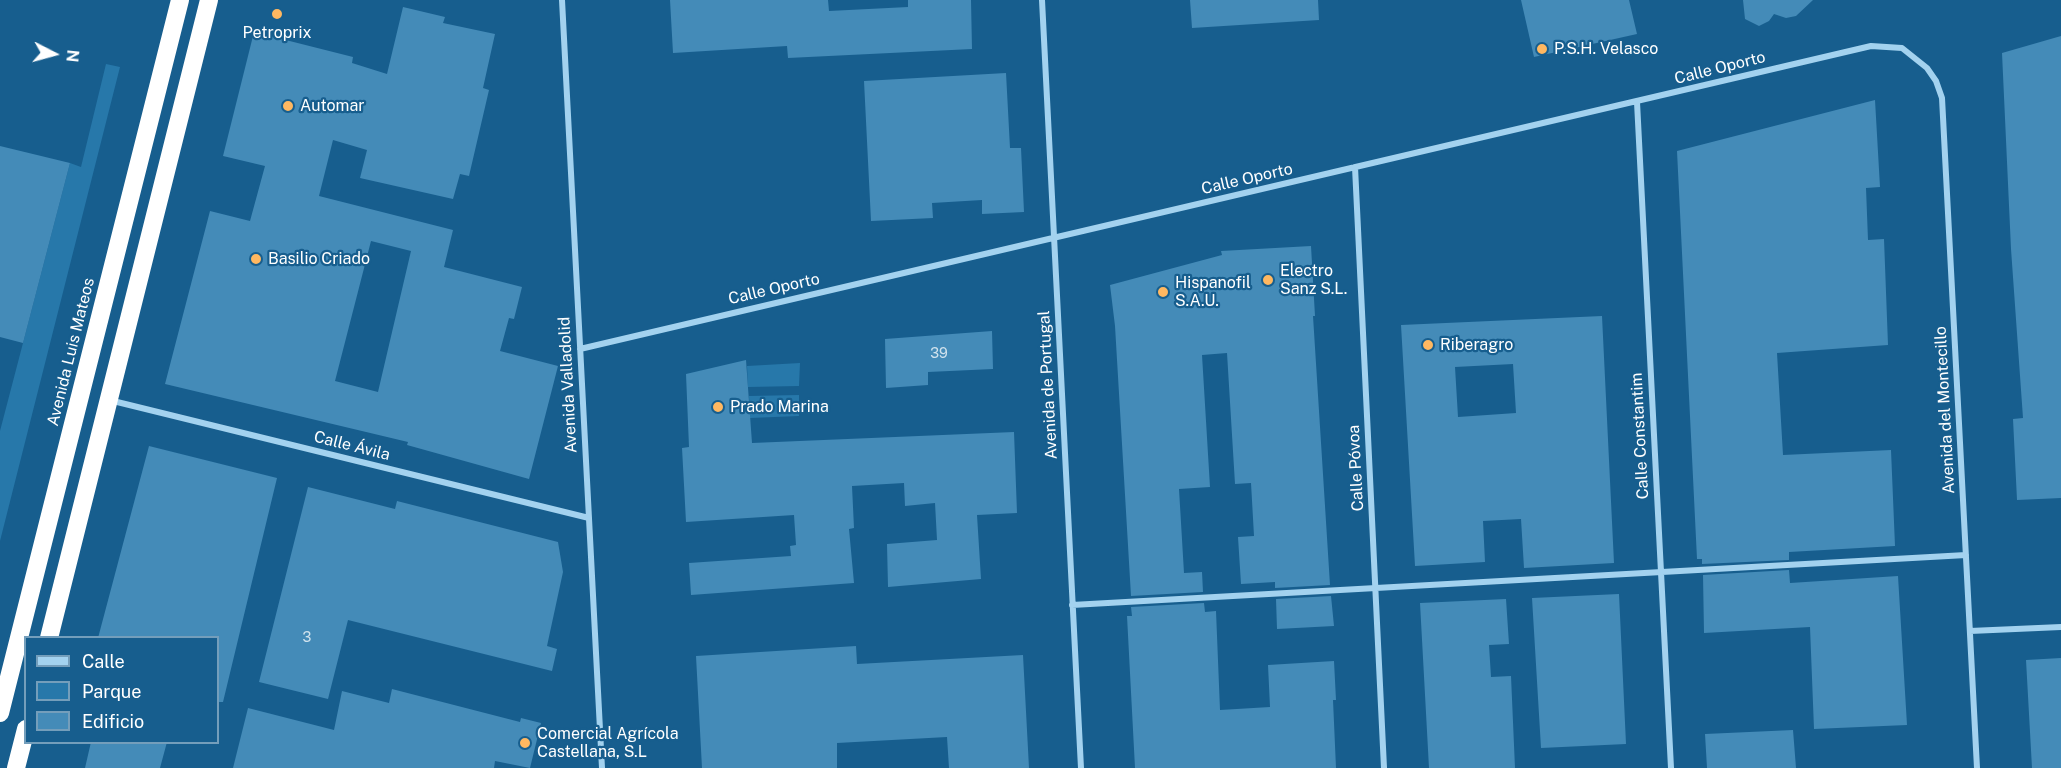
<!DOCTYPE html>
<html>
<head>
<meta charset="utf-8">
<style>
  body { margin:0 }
  #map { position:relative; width:2061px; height:768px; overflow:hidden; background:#175e8e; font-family:"Public Sans",sans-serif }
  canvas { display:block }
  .legend { position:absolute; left:24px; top:636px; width:195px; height:108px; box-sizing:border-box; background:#175e8e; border:2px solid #749ebb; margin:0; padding:8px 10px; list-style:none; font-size:18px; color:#fff }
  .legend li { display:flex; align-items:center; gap:12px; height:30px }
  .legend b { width:30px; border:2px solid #749ebb }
  .north { position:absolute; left:24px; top:24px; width:60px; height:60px; -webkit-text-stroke:4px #175e8e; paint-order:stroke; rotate:96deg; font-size:16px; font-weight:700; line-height:24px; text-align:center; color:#fff }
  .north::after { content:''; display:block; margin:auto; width:21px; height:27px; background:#fff; clip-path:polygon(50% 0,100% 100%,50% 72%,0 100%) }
</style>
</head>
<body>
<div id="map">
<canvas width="2061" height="768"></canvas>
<ul class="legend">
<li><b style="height:8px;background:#a3d2ef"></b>Calle</li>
<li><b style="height:16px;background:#2778aa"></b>Parque</li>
<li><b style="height:16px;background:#448bb8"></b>Edificio</li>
</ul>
<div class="north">N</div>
</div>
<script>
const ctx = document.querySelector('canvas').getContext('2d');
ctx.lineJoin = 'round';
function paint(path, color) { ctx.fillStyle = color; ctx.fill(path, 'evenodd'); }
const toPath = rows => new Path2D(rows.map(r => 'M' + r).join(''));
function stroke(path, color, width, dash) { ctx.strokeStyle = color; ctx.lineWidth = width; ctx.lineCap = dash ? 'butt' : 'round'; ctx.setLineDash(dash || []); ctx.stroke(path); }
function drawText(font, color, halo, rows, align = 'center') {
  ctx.font = font + ' "Public Sans",sans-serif'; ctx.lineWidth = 4.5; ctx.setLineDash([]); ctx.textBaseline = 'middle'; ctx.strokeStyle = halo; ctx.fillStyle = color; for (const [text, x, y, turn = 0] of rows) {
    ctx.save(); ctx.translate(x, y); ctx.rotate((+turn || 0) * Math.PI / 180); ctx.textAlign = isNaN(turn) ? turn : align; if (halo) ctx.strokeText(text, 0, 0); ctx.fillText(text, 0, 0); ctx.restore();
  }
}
const green = toPath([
  [106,64,120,67,0,541,0,431,70,163,81,167],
  [800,363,799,386,748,387,747,366],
  [799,395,799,416,750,418,749,396]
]);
const building = toPath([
  [670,0,828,0,829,11,908,7,908,0,971,0,972,49,788,58,787,46,673,53],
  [1190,0,1318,0,1319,20,1192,28],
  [1521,0,1629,0,1637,34,1534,57],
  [1743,0,1813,0,1796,16,1786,18,1774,14,1769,21,1759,26,1745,19],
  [403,7,445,17,443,23,495,34,483,88,489,90,469,176,460,174,453,199,360,178,367,150,333,140,319,196,453,230,444,267,522,287,514,319,509,318,500,351,558,366,529,479,407,445,408,442,165,384,210,211,250,221,265,166,223,156,254,32,353,57,352,63,387,74],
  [371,241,411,251,378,392,335,381],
  [2061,36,2061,498,2017,500,2013,419,2023,418,2011,249,2002,53],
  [1006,73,1010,148,1021,148,1024,212,982,214,982,200,932,203,933,218,871,221,864,81],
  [1875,100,1880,187,1866,188,1868,240,1884,239,1888,345,1777,353,1783,455,1891,450,1895,546,1789,552,1789,560,1702,564,1702,559,1697,559,1677,151],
  [0,146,70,163,23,343,0,337],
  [1311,246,1315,316,1313,316,1330,585,1275,588,1275,582,1241,584,1238,537,1254,536,1251,483,1235,484,1227,353,1202,355,1210,487,1179,489,1184,573,1202,572,1203,592,1131,596,1115,326,1110,285,1222,255,1221,251],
  [1602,316,1614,563,1524,568,1521,519,1483,521,1485,562,1415,566,1401,325],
  [1513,364,1516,413,1458,417,1455,367],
  [992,331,993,369,928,372,928,385,886,388,885,339],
  [746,360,752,443,1014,432,1017,513,977,515,981,579,888,587,887,544,937,540,935,503,905,506,904,483,852,486,854,528,849,529,854,583,691,595,689,563,791,556,790,546,796,545,794,515,686,522,682,448,689,447,686,374],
  [149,446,277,478,223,702,218,702,218,638,98,638],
  [308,487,395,509,397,501,558,542,563,572,547,646,557,649,552,671,348,620,328,699,259,682],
  [1789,570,1790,583,1898,576,1907,725,1814,729,1810,627,1704,633,1703,575],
  [1619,594,1626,744,1541,748,1532,598],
  [1331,596,1334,626,1277,629,1276,599],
  [1506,599,1509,644,1489,645,1491,677,1511,676,1515,768,1429,768,1420,603],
  [1204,603,1205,612,1216,611,1220,710,1270,707,1268,665,1334,661,1336,700,1333,700,1336,768,1135,768,1127,616,1132,616,1131,607],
  [856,646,857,664,1023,655,1029,768,949,768,947,737,837,743,837,768,702,768,696,656],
  [2061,658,2061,768,2032,768,2026,660],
  [392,689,520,722,521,718,541,723,530,768,495,761,494,768,233,768,248,708,334,730,342,691,389,703],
  [1793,730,1796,768,1707,768,1705,734],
  [91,742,167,742,160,768,85,768]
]);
const street = toPath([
  [562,0,602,768],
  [1042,0,1081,768],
  [1637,102,1671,768],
  [1355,167,1384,768],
  [580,349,1871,46,1902,48,1927,68,1936,81,1942,98,1977,768],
  [109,400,589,518],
  [1072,605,1966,555],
  [1970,631,2061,627]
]);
const highway = toPath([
  [49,638,209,0],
  [0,713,180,0],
  [16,768,26,729]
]);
const markers = [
  [277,14,6,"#ffb861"],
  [1542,49,6,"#ffb861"],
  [288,106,6,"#ffb861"],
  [256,259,6,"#ffb861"],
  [1268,280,6,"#ffb861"],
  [1163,292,6,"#ffb861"],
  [1428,345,6,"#ffb861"],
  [718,407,6,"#ffb861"],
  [525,743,6,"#ffb861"]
];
const numberNames = [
  ["39",939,354],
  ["3",307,638]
];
const poiNames = [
  ["Petroprix",277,33,"center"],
  ["P.S.H. Velasco",1554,49],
  ["Automar",300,106],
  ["Basilio Criado",268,259],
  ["Electro",1280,271],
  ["Sanz S.L.",1280,289],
  ["Hispanofil",1175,283],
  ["S.A.U.",1175,301],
  ["Riberagro",1440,345],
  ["Prado Marina",730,407],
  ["Comercial Agrícola",537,734],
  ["Castellana, S.L",537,752]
];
const streetNames = [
  ["Calle Oporto",1720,68,-14],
  ["Calle Oporto",1247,179,-13],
  ["Calle Oporto",774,289,-13],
  ["Avenida Luis Mateos",71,352,-76],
  ["Avenida Valladolid",568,385,-93],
  ["Avenida de Portugal",1048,385,-93],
  ["Avenida del Montecillo",1945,410,-93],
  ["Calle Constantim",1640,436,-93],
  ["Calle Ávila",352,446,14],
  ["Calle Póvoa",1356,468,-93]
];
paint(green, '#2778aa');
paint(building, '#448bb8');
stroke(street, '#a3d2ef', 6);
stroke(highway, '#fff', 18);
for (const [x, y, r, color] of markers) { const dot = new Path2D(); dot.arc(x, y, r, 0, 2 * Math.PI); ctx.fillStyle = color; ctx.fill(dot); stroke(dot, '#175e8e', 2); }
drawText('14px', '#d0e2ed', null, numberNames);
drawText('16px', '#fff', '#175e8e', poiNames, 'left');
drawText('16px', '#fff', '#175e8e', streetNames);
</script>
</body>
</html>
